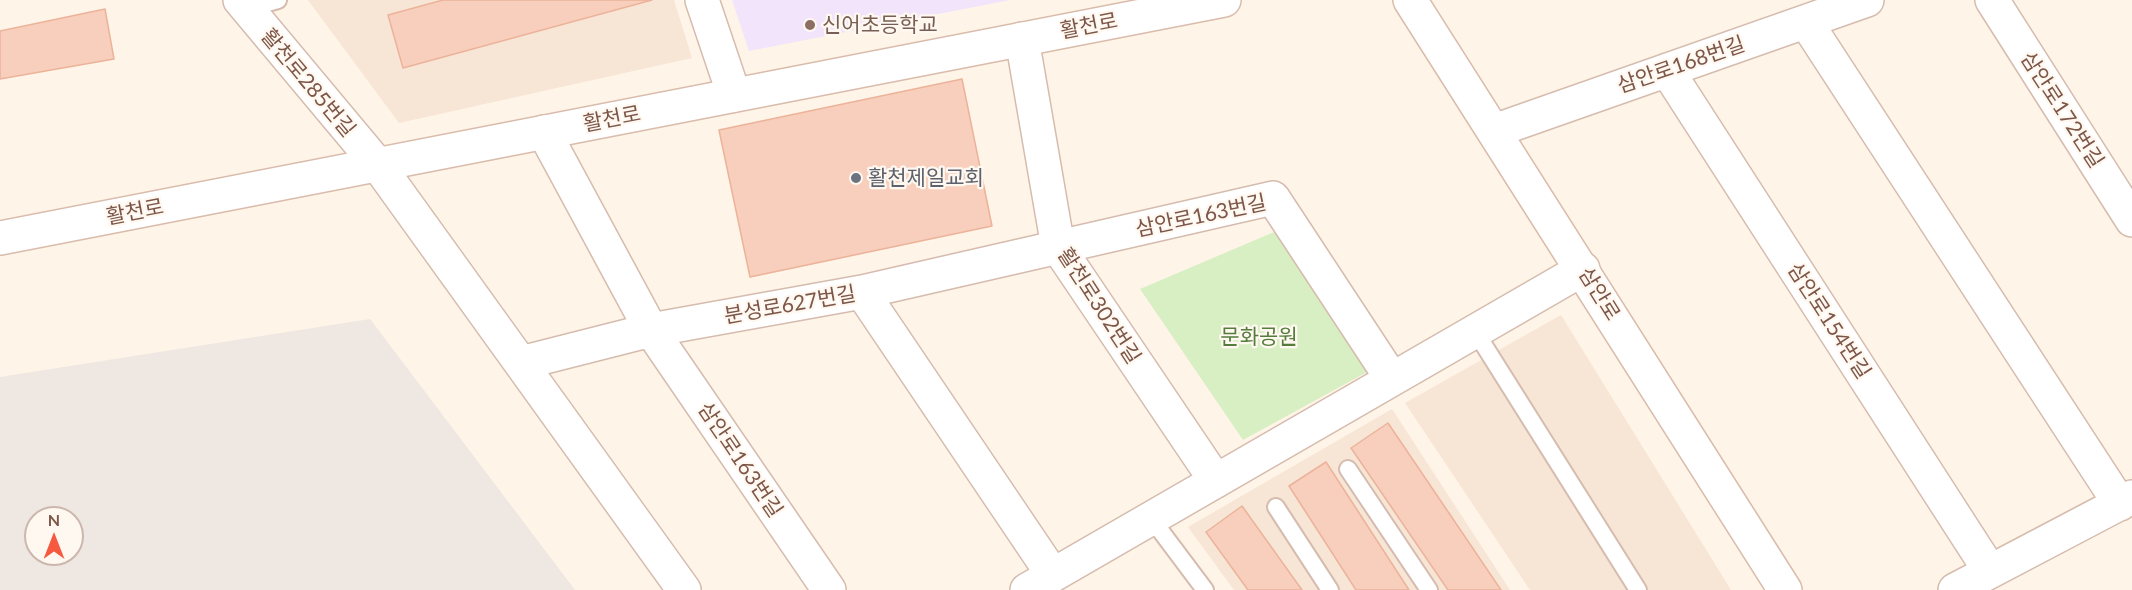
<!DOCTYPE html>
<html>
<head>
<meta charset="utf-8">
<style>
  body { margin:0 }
  #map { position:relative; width:2132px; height:590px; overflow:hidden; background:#fff4e8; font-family:Lato,sans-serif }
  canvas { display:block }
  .north { position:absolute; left:24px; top:506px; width:60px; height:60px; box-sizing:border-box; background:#fff8f0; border:2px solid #cbb7ad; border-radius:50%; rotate:0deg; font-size:16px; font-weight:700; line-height:24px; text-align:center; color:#7c5648 }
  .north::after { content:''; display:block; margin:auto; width:21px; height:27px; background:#f55a41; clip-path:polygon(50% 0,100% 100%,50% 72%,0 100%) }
</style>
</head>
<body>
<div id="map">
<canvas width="2132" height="590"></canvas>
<div class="north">N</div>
</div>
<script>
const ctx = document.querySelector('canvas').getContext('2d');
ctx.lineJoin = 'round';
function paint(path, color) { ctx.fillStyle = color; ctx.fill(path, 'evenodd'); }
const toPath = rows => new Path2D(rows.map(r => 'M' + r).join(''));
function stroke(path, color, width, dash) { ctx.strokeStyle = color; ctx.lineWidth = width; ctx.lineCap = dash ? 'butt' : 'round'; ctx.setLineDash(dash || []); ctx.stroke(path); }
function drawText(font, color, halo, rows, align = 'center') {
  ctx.font = font + ' Lato,"Noto Sans KR",sans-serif'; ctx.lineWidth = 4.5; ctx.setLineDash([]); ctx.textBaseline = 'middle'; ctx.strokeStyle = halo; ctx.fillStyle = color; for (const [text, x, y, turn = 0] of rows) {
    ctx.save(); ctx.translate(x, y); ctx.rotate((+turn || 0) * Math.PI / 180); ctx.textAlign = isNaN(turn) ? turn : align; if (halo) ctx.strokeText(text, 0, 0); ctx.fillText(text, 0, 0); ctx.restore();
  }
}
const residential = toPath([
  [308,0,674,0,692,58,399,123],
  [1561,315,1731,590,1530,590,1405,403],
  [1392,409,1510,590,1234,590,1188,527]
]);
const industrial = toPath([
  [370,319,575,590,0,590,0,377],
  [36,518,72,518,72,554,36,554]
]);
const education = toPath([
  [732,0,1010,0,749,51]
]);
const green = toPath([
  [1274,232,1369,371,1243,440,1140,289]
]);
const building = toPath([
  [443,0,652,0,403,68,388,15,443,0],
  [105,9,114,59,0,79,0,31,105,9],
  [962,79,992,226,750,277,719,130,962,79],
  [1388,423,1501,590,1448,590,1351,448,1388,423],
  [1326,462,1409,590,1356,590,1289,486,1326,462],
  [1242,506,1302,590,1248,590,1206,532,1242,506]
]);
const lane = toPath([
  [246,9,278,0],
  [1475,331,1638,590],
  [1348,469,1429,590],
  [1276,507,1330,590],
  [1151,518,1205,590]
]);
const street = toPath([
  [240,0,378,165,684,590],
  [702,0,734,95],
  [1992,0,2132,220],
  [1806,22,2120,504],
  [1022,39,1058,247,1216,481],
  [1667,70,1990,571],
  [1494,131,1867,0],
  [544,132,651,330,829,590],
  [862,292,1053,575],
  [521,363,651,330,862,292,1273,198,1392,379],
  [1027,590,1583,269],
  [1955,590,2132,497]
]);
const secondary = toPath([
  [1410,0,1785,590],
  [0,238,1224,0]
]);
const markers = [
  [810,25,6,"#8d6e63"],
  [856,178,6,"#6b7280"]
];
const educationNames = [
  ["신어초등학교",822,25]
];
const streetNames = [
  ["활천로",1089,26,-11],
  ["삼안로168번길",1681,65,-19],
  ["활천로285번길",308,83,50],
  ["삼안로172번길",2062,110,57],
  ["활천로",612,119,-11],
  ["활천로",135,212,-11],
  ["삼안로163번길",1201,216,-12],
  ["삼안로",1599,294,58],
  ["분성로627번길",790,305,-10],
  ["활천로302번길",1099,306,57],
  ["삼안로154번길",1829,321,57],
  ["삼안로163번길",740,460,56]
];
const worshipNames = [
  ["활천제일교회",868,178]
];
const parkNames = [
  ["문화공원",1259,337]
];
paint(residential, '#f7e5d5');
paint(industrial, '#efe7e1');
paint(education, '#f1e4fb');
paint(green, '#d8efc4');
paint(building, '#f7cfbc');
stroke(building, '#ecb39a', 1.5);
stroke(lane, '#d5bcae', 20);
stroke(street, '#d5bcae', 36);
stroke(secondary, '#d9bcab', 36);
stroke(lane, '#fff', 16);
stroke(street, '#fff', 33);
stroke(secondary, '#fff', 33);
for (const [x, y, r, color] of markers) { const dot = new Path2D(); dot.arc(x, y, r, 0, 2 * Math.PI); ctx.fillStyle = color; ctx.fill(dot); stroke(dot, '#fff8f0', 2); }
drawText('21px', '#785e54', '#fff8f0', educationNames, 'left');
drawText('21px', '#7c5648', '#fff8f0', streetNames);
drawText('21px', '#5b616d', '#fff8f0', worshipNames, 'left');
drawText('21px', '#547d3c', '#fff8f0', parkNames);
</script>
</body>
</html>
